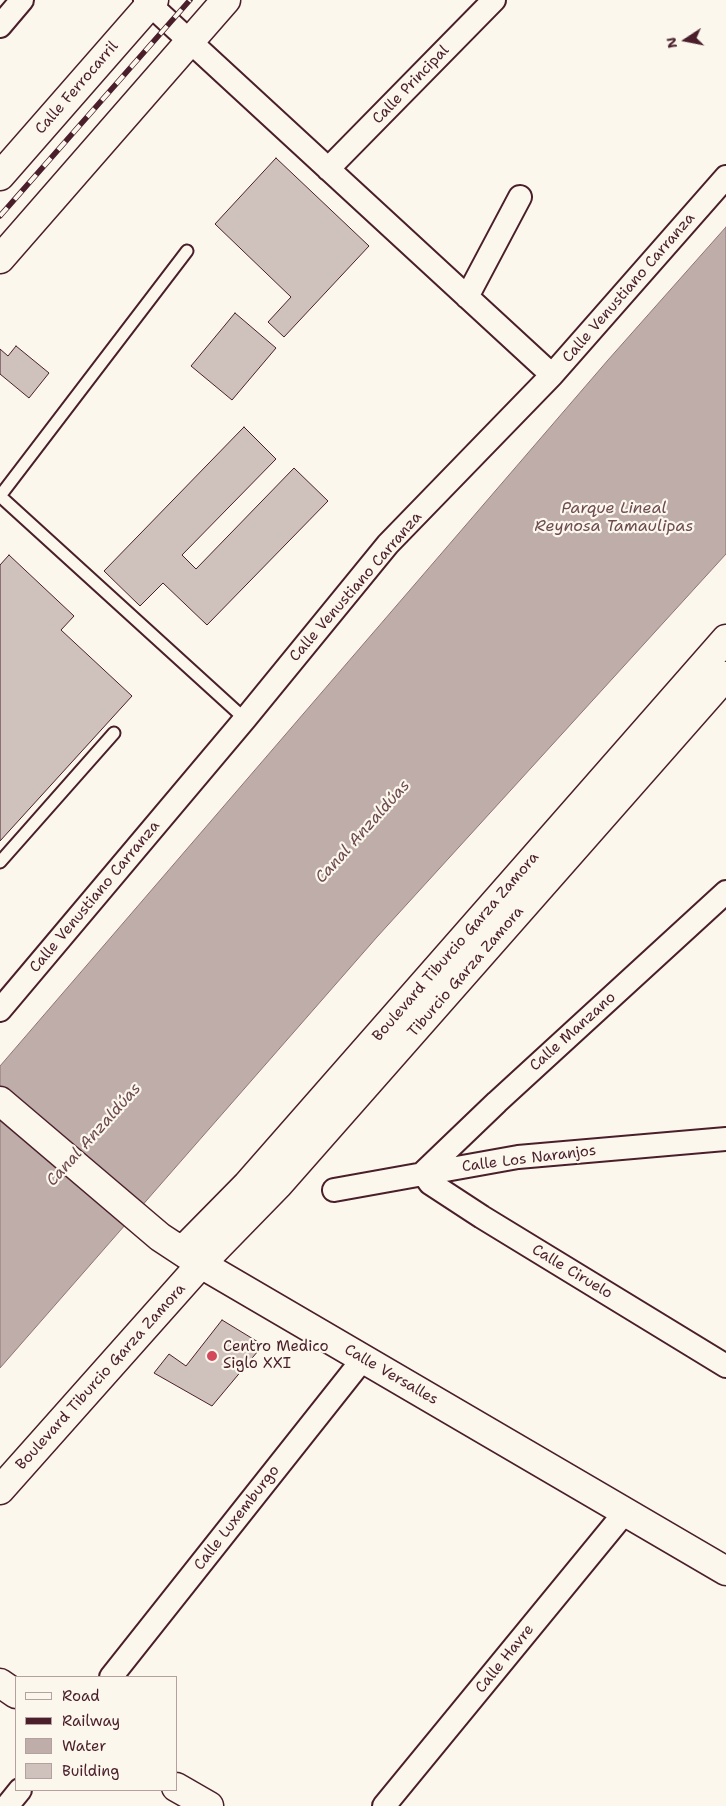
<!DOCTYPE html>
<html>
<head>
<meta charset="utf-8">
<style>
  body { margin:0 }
  #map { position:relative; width:726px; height:1806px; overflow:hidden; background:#fbf7ec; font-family:"Shantell Sans",sans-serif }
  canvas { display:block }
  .legend { position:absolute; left:15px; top:1676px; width:162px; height:115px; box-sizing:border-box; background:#fbf7ec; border:1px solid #b4a19f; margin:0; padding:6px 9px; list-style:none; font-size:15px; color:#4a1f2b }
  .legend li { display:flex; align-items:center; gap:10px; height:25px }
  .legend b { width:25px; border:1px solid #b4a19f }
  .north { position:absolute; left:661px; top:15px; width:50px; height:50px; -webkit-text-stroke:4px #fbf7ec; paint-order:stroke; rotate:259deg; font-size:14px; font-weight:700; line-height:20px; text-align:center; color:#4a1f2b }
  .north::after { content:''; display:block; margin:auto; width:18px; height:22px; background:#4a1f2b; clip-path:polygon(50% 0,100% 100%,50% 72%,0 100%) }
</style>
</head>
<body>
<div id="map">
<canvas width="726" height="1806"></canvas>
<ul class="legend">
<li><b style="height:6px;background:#fbf7ec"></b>Road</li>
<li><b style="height:6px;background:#4a1f2b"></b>Railway</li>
<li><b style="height:14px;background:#bfadaa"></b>Water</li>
<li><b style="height:14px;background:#cfc2bc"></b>Building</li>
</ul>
<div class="north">N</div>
</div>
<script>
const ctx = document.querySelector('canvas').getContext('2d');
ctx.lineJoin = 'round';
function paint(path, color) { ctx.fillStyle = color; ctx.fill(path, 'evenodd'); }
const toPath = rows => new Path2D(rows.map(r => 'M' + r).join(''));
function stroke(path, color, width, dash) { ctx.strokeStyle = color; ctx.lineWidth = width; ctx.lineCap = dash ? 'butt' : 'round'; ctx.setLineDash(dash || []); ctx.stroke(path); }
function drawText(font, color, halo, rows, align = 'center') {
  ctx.font = font + ' "Shantell Sans",sans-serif'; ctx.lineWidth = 4.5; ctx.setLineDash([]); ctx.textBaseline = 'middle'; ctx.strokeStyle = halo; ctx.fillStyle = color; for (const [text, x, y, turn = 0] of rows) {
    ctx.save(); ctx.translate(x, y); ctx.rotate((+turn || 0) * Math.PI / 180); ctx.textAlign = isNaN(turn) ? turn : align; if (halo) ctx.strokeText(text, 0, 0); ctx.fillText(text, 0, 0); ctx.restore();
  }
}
const water = toPath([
  [726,227,726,554,377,937,0,1368,0,1066,608,360,726,227]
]);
const building = toPath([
  [276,158,369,246,284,337,268,322,291,297,215,224,276,158],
  [235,313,276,348,232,400,191,366,235,313],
  [16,346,49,373,29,398,0,374,0,349,8,356,16,346],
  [244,427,276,459,182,555,196,569,294,468,328,501,207,625,163,583,140,606,104,571,244,427],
  [9,555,74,616,61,630,132,696,0,841,0,565,9,555],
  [222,1320,263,1345,212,1406,154,1373,169,1354,186,1366,222,1320]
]);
const service = toPath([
  [187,251,0,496,245,719],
  [0,862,114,733]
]);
const minor = toPath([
  [145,0,552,375],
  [0,26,22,0],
  [328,169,494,0],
  [467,297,520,197],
  [726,892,497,1102,423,1173,430,1183,482,1217,726,1366],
  [0,1010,245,719,388,544,552,375,726,177],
  [334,1190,518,1157,726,1139],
  [111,1677,363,1359],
  [7,1806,20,1790],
  [384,1806,626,1511]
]);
const tertiary = toPath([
  [0,176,154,0],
  [0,259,226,0]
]);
const secondary = toPath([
  [201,1264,726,1571]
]);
const primary = toPath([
  [0,1101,160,1237,198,1262],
  [182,1251,247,1185,726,639],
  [0,1490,201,1264,278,1185,726,676],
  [0,1683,16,1694],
  [176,1787,209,1806]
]);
const rail = toPath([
  [0,216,190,0]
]);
const markers = [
  [212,1356,6,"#d1495b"]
];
const streetNames = [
  ["Calle Principal",411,85,-46],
  ["Calle Ferrocarril",77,88,-49],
  ["Calle Venustiano Carranza",629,288,-49],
  ["Calle Venustiano Carranza",356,587,-49],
  ["Calle Venustiano Carranza",95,897,-50],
  ["Boulevard Tiburcio Garza Zamora",456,947,-49],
  ["Tiburcio Garza Zamora",466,972,-49],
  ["Calle Manzano",573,1032,-42],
  ["Calle Los Naranjos",529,1159,-7],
  ["Calle Ciruelo",572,1272,31],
  ["Calle Versalles",391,1375,30],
  ["Boulevard Tiburcio Garza Zamora",101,1377,-48],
  ["Calle Luxemburgo",237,1518,-52],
  ["Calle Havre",505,1659,-51]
];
const poiNames = [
  ["Centro Medico",223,1347],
  ["Siglo XXI",223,1364]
];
const waterNames = [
  ["Parque Lineal",614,509],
  ["Reynosa Tamaulipas",614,527],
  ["Canal Anzaldúas",363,832,-48],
  ["Canal Anzaldúas",94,1135,-48]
];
paint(water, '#bfadaa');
stroke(water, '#907477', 1);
paint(building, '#cfc2bc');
stroke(building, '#4a1f2b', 1);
stroke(service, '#4a1f2b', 15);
stroke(minor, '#4a1f2b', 26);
stroke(tertiary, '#4a1f2b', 31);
stroke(secondary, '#4a1f2b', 31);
stroke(primary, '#4a1f2b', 31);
stroke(service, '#fbf7ec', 11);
stroke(minor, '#fbf7ec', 22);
stroke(tertiary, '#fbf7ec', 28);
stroke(secondary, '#fbf7ec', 28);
stroke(primary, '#fbf7ec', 28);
stroke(rail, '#4a1f2b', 5.5);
stroke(rail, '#fbf7ec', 4, [11]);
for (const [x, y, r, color] of markers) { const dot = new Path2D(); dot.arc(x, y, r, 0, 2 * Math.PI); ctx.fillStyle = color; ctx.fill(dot); stroke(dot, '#fbf7ec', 2); }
drawText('15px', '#4a1f2b', '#fbf7ec', streetNames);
drawText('15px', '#4a1f2b', '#fbf7ec', poiNames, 'left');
drawText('italic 16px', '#6d4a51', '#fbf7ec', waterNames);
</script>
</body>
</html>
